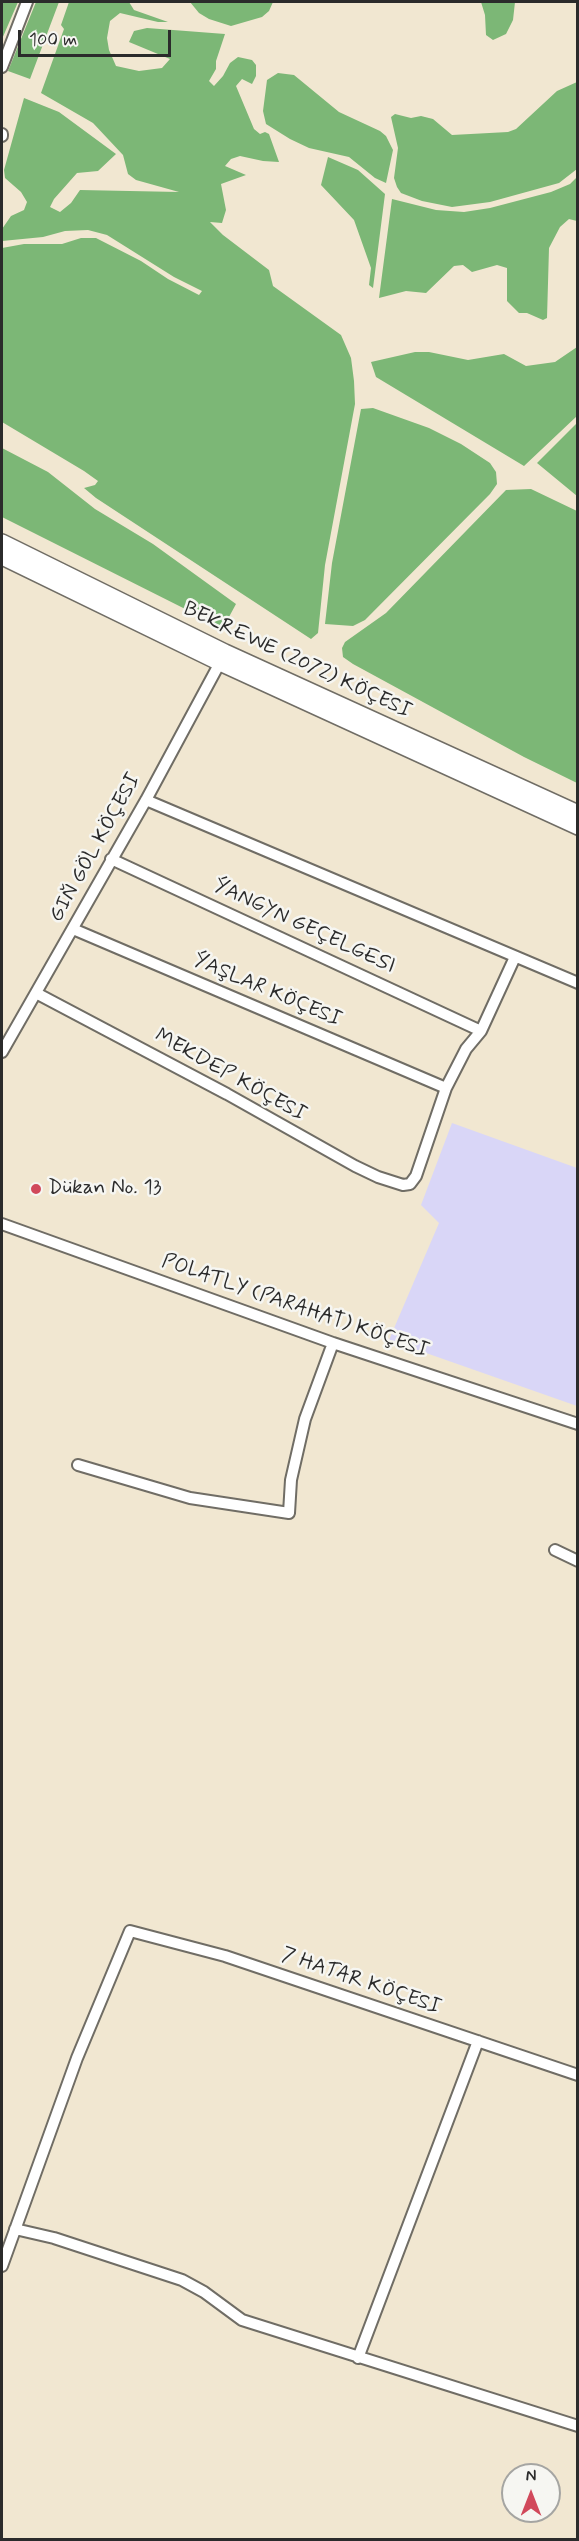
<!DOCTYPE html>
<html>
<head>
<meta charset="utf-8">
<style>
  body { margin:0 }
  #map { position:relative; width:579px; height:2541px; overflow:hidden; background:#f1e7d1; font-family:Mynerve,sans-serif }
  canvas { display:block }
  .frame { position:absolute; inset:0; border:3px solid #2b2b2b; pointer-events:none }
  .north { position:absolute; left:501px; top:2463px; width:60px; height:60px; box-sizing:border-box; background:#f6f6f2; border:2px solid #a5a5a2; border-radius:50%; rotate:0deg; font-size:16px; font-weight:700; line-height:24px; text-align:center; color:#2b2b2b }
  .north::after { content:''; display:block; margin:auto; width:21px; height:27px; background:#d1495b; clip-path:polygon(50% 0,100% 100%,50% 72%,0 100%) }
  .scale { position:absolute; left:18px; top:30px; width:153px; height:27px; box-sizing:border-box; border:3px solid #2b2b2b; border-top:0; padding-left:8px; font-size:18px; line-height:21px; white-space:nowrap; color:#2b2b2b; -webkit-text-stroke:4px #f6f6f2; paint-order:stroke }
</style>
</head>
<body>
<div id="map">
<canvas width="579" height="2541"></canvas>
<div class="frame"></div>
<div class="north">N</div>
<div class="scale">100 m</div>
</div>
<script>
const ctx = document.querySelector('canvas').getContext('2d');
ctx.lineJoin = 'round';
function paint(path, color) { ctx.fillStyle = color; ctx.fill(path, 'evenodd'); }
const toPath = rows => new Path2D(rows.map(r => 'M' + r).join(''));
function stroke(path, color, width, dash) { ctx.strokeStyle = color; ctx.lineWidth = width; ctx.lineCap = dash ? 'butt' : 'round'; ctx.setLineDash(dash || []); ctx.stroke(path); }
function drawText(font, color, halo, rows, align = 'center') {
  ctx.font = font + ' Mynerve,sans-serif'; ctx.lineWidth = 5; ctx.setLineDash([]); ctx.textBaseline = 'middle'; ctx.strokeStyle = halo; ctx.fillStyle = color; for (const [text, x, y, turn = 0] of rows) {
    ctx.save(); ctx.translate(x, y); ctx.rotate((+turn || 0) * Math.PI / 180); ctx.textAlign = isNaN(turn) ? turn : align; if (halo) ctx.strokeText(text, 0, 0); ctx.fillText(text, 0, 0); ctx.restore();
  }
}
const built = toPath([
  [452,1123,577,1168,577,1406,389,1340,439,1223,421,1205]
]);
const forest = toPath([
  [2,2,18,2,2,39],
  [36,2,59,2,30,79,8,71],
  [69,2,129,2,134,10,168,22,158,22,120,13,110,21,107,38,109,50,116,66,139,71,162,68,170,59,129,42,134,31,147,28,225,34,216,61,216,69,209,81,214,86,223,76,230,63,238,57,252,60,256,65,256,76,252,84,242,79,236,86,254,129,260,134,265,132,269,134,279,162,263,161,240,156,231,159,225,166,246,175,221,184,226,210,222,223,210,222,223,235,269,270,273,286,341,335,351,358,354,381,355,404,325,565,318,633,311,639,96,498,84,488,95,485,98,481,84,471,2,422,2,248,24,244,62,244,81,238,96,238,141,261,168,279,199,295,202,291,174,277,107,235,88,230,65,231,43,237,2,241,2,229,11,216,24,210,27,202,21,192,5,178,4,170,24,98,59,112,116,154,98,171,77,173,54,199,50,207,60,212,71,203,80,190,179,192,136,180,128,174,123,155,93,123,41,93,64,29,61,25],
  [190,2,273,2,269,11,262,17,231,26,209,19,199,13],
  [481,2,515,2,513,20,506,34,493,40,486,35,485,15],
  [278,73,294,75,339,112,380,131,386,136,393,150,386,183,375,178,349,157,309,148,290,139,266,124,263,111,267,80],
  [577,82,577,169,559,183,490,202,452,207,422,201,401,193,397,187,394,178,398,148,391,117,395,114,411,118,421,116,433,119,452,135,508,132,516,129,557,91],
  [328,157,358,170,385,194,373,288,369,285,371,268,354,220,321,185],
  [577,177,577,221,569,219,560,227,549,248,547,318,543,320,527,313,519,313,507,301,507,268,497,265,472,272,463,265,454,266,426,293,406,291,379,298,392,199,436,210,464,212,490,208,551,192,570,184],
  [577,347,577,416,524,466,376,377,371,362,415,352,429,352,468,360,504,354,526,366,555,362],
  [373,408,429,428,461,444,490,463,496,472,497,484,490,494,365,620,353,626,325,624,332,563,361,409],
  [577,423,577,496,537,463],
  [2,448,48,472,95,509,153,544,236,604,223,628,2,517],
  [531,489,577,511,577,783,524,757,353,664,343,657,342,648,345,642,386,613,506,490]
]);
const street = toPath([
  [2,67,27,2],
  [2,134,2,136],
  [146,800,578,983],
  [111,859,481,1031],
  [73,929,446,1088],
  [36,993,227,1094,355,1166,378,1177,403,1185,410,1184,416,1176,446,1088,466,1049,481,1031,515,957],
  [2,1052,146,800,223,657],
  [2,1224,333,1343,578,1424],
  [78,1465,190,1498,289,1513,291,1480,305,1419,333,1343],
  [555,1550,578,1561],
  [15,2229,54,2238,182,2280,204,2292,242,2320,578,2426],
  [2,2266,77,2058,130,1931,225,1956,578,2075],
  [358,2358,478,2041]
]);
const secondary = toPath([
  [2,542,225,652,578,813],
  [2,557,220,663,578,827]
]);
const markers = [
  [36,1189,6,"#d1495b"]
];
const streetNames = [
  ["BEKREWE (2072) KÖÇESI",297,661,25],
  ["GIŇ GÖL KÖÇESI",96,848,-61],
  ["ÝANGYN GEÇELGESI",304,927,25],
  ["ÝAŞLAR KÖÇESI",267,991,23],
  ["MEKDEP KÖÇESI",230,1076,29],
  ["POLATLY (PARAHAT) KÖÇESI",295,1307,19],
  ["7 HATAR KÖÇESI",361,1982,19]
];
const poiNames = [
  ["Dükan No. 13",48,1189]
];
paint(built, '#d9d6f7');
paint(forest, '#7cb776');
stroke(street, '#706d65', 14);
stroke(secondary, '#706d65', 18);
stroke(street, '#fff', 10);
stroke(secondary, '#fff', 15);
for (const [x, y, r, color] of markers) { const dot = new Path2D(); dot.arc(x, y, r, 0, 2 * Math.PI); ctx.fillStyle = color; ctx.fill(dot); stroke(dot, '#f6f6f2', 2); }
drawText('21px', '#2b2b2b', '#f6f6f2', streetNames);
drawText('21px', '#2b2b2b', '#f6f6f2', poiNames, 'left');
</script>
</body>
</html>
